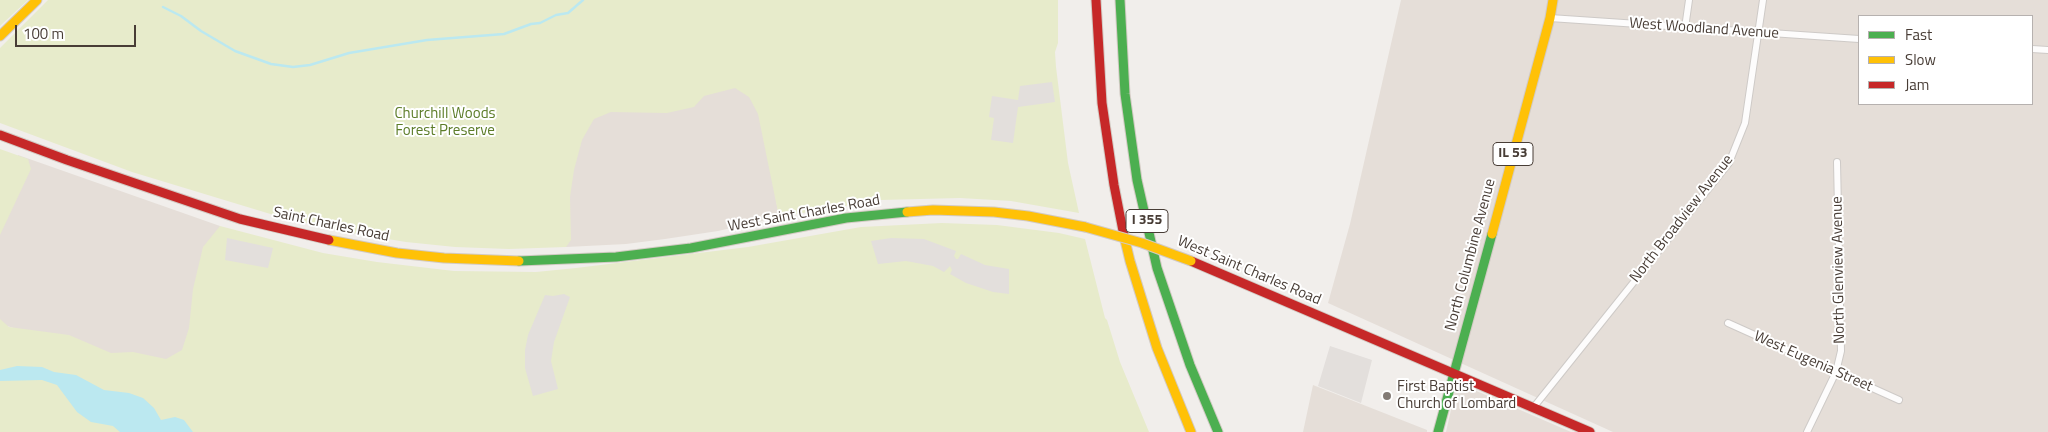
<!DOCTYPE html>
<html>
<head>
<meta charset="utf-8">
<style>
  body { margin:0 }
  #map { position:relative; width:2048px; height:432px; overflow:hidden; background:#f1eeeb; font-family:"Titillium Web",sans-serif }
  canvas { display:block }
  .legend { position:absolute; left:1858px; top:15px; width:175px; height:90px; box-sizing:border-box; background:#fff; border:1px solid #b6b1af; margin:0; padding:6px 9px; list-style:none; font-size:15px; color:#483d36 }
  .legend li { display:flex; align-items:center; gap:10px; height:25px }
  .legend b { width:25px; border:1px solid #b6b1af }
  .scale { position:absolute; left:15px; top:25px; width:121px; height:22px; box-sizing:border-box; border:2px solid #483d36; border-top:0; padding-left:6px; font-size:15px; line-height:18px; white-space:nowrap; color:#483d36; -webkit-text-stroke:4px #fff; paint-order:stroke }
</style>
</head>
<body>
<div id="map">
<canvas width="2048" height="432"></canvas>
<ul class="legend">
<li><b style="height:6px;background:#4caf50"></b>Fast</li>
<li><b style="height:6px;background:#ffc107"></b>Slow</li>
<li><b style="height:6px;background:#c62828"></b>Jam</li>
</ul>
<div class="scale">100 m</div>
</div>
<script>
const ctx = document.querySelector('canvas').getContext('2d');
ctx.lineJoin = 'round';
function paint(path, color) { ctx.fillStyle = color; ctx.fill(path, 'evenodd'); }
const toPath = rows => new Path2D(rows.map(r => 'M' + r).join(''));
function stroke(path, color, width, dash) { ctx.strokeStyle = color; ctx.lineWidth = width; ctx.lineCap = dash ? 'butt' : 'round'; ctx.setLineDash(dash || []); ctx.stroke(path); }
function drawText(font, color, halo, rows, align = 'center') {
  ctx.font = font + ' "Titillium Web",sans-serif'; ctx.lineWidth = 4; ctx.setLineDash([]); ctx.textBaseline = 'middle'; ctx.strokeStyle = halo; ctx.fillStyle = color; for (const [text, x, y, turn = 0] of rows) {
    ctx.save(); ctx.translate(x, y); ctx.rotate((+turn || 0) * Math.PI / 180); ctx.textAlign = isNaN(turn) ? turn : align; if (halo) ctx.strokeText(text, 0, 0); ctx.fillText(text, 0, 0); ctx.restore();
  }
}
const residential = toPath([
  [1401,0,2048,0,2048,432,1613,432,1328,303,1350,224],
  [1859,16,2032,16,2032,104,1859,104],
  [755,74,779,217,718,231,665,239,626,244,566,247,562,171,580,100],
  [18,155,220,226,179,376,0,324,0,205],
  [1457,383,1458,383,1571,432,1446,432],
  [1313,385,1427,430,1427,432,1303,432]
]);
const green = toPath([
  [0,0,28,0,0,26],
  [48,0,1058,0,1058,43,1055,52,1056,67,1068,163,1079,213,1011,201,960,198,880,200,779,217,758,114,749,97,735,88,704,96,694,107,667,113,611,112,594,119,582,140,574,170,570,197,571,240,566,247,509,249,455,247,406,242,345,232,277,216,132,172,0,123,0,48],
  [0,149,28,159,31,169,0,235],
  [942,223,997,225,1059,233,1085,239,1105,318,1107,320,1120,362,1149,432,0,432,0,319,9,327,69,335,111,353,133,352,166,359,182,350,189,328,193,289,203,247,220,226,323,253,377,262,454,271,536,272,576,268,748,247,861,227]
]);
const parking = toPath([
  [1052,82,1055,102,1018,107,1013,143,991,140,994,118,989,117,992,96,1018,100,1020,86],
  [227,238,273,248,268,268,225,260],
  [891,238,924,239,956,251,954,256,956,259,958,259,961,254,985,265,1009,269,1009,294,993,292,966,283,950,274,952,270,950,266,944,272,933,266,906,261,878,264,871,241],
  [564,294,570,297,554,342,551,361,558,389,533,396,525,368,525,350,528,335,545,295,553,296],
  [1330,346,1372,360,1361,403,1318,386]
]);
const water = toPath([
  [17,366,42,367,54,372,76,375,104,390,129,393,143,398,154,408,161,420,175,417,184,420,193,432,120,432,113,426,91,422,77,412,57,385,42,380,0,381,0,370]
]);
const stream = toPath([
  [163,7,181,16,201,31,235,51,271,64,293,67,310,65,349,53,427,40,504,34,531,24,540,23,556,15,568,13,583,0]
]);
const street = toPath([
  [1550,18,1859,39],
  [1685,28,1689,0],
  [2032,49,2048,50],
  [1728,323,1899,400],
  [1533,408,1729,163,1745,123,1763,0],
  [1807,432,1836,372,1841,351,1837,162]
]);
const fast = toPath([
  [1120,0,1125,94,1137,180,1157,268,1190,365,1218,432],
  [519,261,616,257,691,248,846,218,907,212],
  [1438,432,1492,234]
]);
const slow = toPath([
  [0,36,37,0],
  [907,212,933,210,994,212,1028,216,1085,227],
  [1492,234,1550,18,1553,0],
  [1124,236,1130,261,1157,348,1191,432],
  [329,240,397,253,444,258,519,261]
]);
const jam = toPath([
  [1096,0,1102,103,1114,185,1124,236],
  [0,135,67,160,240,219,329,240],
  [1191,261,1590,432]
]);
const slowBridge = toPath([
  [1085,227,1142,243,1191,261]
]);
const markers = [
  [1387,396,5,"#837b75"]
];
const shields = [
  [1513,154,40],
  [1147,221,42]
];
const shieldNames = [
  ["IL 53",1513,154],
  ["I 355",1147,221]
];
const streetNames = [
  ["West Woodland Avenue",1704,29,4],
  ["West Saint Charles Road",804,214,-10],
  ["North Broadview Avenue",1682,219,-52],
  ["Saint Charles Road",331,225,12],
  ["North Columbine Avenue",1471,255,-75],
  ["North Glenview Avenue",1839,270,-91],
  ["West Saint Charles Road",1249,271,23],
  ["West Eugenia Street",1813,362,24]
];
const parkNames = [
  ["Churchill Woods",445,114],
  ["Forest Preserve",445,131]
];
const poiNames = [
  ["First Baptist",1397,387],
  ["Church of Lombard",1397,404]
];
paint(residential, '#e5ded8');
paint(green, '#e7ebcb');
paint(parking, '#e3dfdc');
paint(water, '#bbe8f0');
stroke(stream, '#bbe8f0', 2.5);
stroke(street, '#cecac7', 8);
stroke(fast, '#d2cac3', 11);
stroke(slow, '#d2cac3', 11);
stroke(jam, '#d2cac3', 11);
stroke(street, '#fdfcfc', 6);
stroke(fast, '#4caf50', 9);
stroke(slow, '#ffc107', 9);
stroke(jam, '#c62828', 9);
stroke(slowBridge, '#d2cac3', 11, []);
stroke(slowBridge, '#ffc107', 9);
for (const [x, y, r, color] of markers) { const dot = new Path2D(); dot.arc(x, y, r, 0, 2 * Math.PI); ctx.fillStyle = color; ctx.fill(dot); stroke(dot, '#fff', 2); }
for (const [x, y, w] of shields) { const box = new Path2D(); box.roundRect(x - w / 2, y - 11.5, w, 23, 4); ctx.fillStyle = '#fff'; ctx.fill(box); stroke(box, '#483d36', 1); }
drawText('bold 14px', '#483d36', null, shieldNames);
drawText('15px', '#483d36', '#fff', streetNames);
drawText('15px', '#5c7c28', '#fff', parkNames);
drawText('15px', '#483d36', '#fff', poiNames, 'left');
</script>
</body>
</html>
